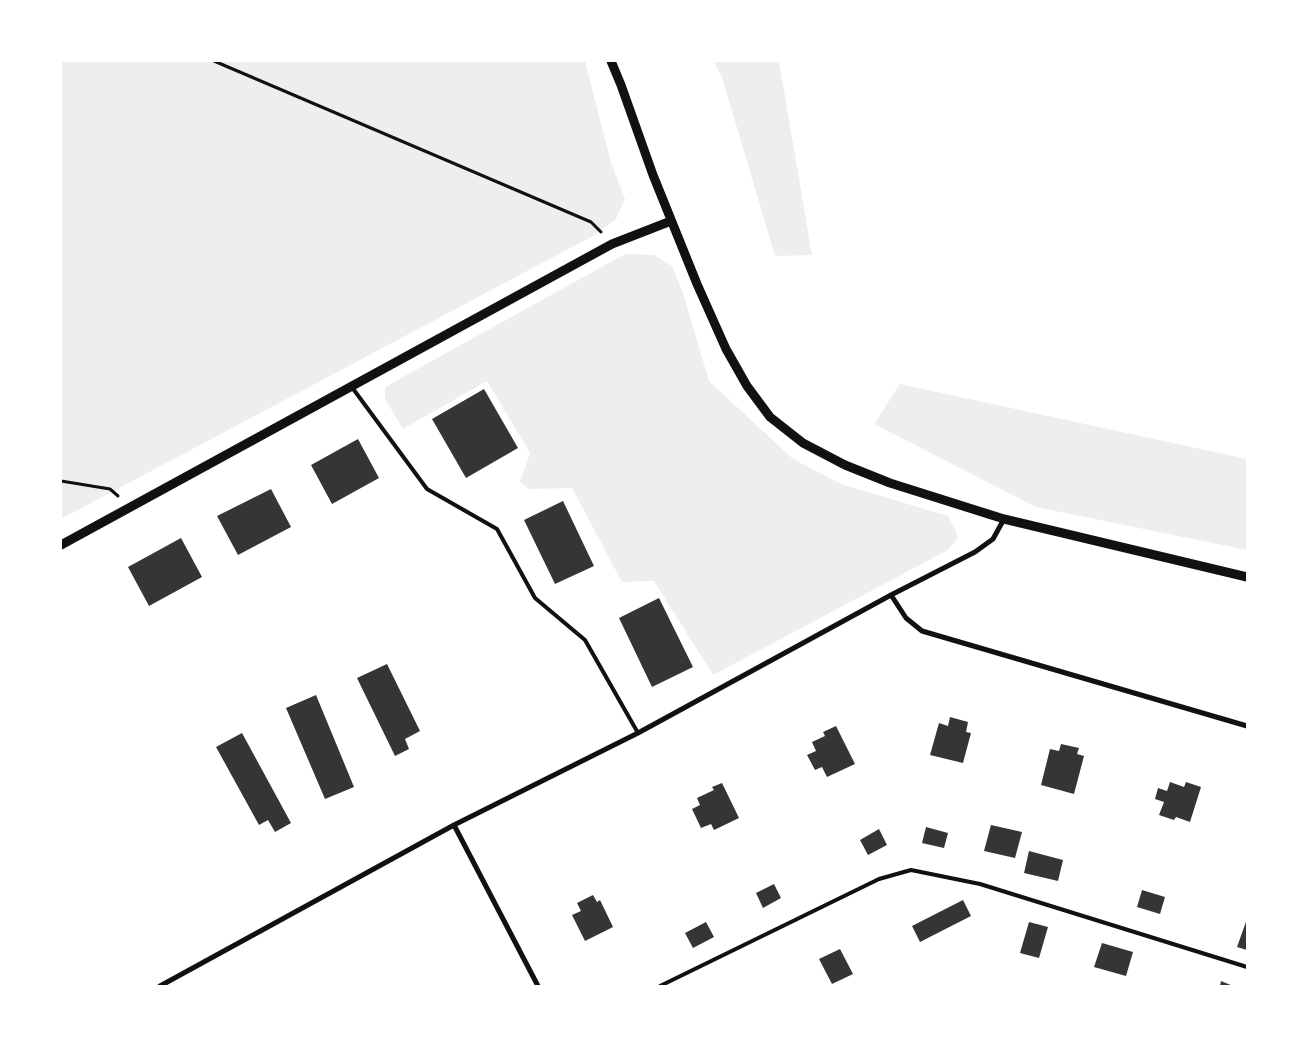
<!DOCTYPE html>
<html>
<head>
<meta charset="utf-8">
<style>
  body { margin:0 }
  #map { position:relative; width:1308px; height:1047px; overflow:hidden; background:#fff; font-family:"Golos Text",sans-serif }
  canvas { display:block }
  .frame { position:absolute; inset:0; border:62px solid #fff; pointer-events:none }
</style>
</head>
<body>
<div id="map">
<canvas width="1308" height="1047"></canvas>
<div class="frame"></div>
</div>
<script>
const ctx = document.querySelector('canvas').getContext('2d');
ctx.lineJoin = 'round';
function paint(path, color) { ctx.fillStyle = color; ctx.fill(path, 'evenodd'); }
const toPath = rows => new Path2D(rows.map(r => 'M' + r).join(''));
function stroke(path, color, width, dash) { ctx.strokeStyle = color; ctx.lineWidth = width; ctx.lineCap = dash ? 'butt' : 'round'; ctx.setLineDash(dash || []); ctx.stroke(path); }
const green = toPath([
  [61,61,585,61,611,163,625,199,616,219,593,236,61,519],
  [714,61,779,61,812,255,775,256,722,77],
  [625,254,654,255,672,266,683,293,709,381,793,459,841,484,948,516,954,527,958,538,948,550,713,675,654,581,622,582,572,488,529,489,520,482,530,453,487,381,403,429,385,399,385,387],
  [900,384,1247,459,1247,550,1036,507,874,424]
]);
const building = toPath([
  [484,389,518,448,466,478,432,419],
  [358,439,379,478,332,504,311,465],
  [271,489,291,527,238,555,217,516],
  [563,501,594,566,555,584,524,520],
  [181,538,202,577,149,606,128,567],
  [659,598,693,667,652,687,619,618],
  [387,664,420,731,405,739,409,749,395,756,357,678],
  [316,695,354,787,325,799,286,708],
  [950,717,968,722,966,732,971,733,963,763,930,755,939,723,948,726],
  [836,726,855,764,827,777,822,767,815,770,807,755,816,751,812,742,825,736,823,732],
  [242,733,291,823,275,832,268,820,259,825,216,747],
  [1061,744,1079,748,1077,754,1084,756,1074,794,1041,785,1050,749,1059,751],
  [1170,782,1184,787,1186,782,1201,787,1190,822,1176,817,1174,820,1159,815,1164,802,1155,799,1158,788,1167,791],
  [722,783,739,818,714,830,711,824,701,828,692,809,700,805,697,798,714,790,712,787],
  [991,825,1022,832,1015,858,984,851],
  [926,827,948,833,944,848,922,843],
  [879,829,887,845,868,855,860,840],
  [1029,851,1063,860,1058,881,1024,873],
  [774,884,781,898,763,908,756,893],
  [1142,890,1165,897,1160,914,1137,907],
  [593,895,597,902,600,900,613,927,585,941,572,915,581,911,577,903],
  [963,900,971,916,920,942,912,926],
  [1247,919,1247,950,1237,947],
  [706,922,714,937,693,948,685,933],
  [1029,922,1048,927,1039,958,1020,953],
  [1102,943,1133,952,1126,976,1094,967],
  [840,949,853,974,832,984,819,959],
  [1221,981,1233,986,1220,986]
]);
const path = toPath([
  [214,61,591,222,601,232],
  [61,481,110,489,118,496]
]);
const service = toPath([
  [351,386,427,489,497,529,535,598,585,640,638,733],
  [660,986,879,879,911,870,980,884,1247,967]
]);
const minor = toPath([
  [891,595,906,618,922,631,1247,726],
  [454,825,538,986],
  [160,986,454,825,638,733,891,595,975,552,993,539,1004,519]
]);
const tertiary = toPath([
  [611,61,621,85,653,175,697,284,726,349,747,386,770,417,803,443,845,465,890,483,1004,519,1247,577],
  [61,545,612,244,671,221]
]);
paint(green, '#eee');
paint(building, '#353535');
stroke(path, '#111', 3);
stroke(service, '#111', 4);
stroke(minor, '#111', 5);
stroke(tertiary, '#111', 9);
</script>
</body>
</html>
